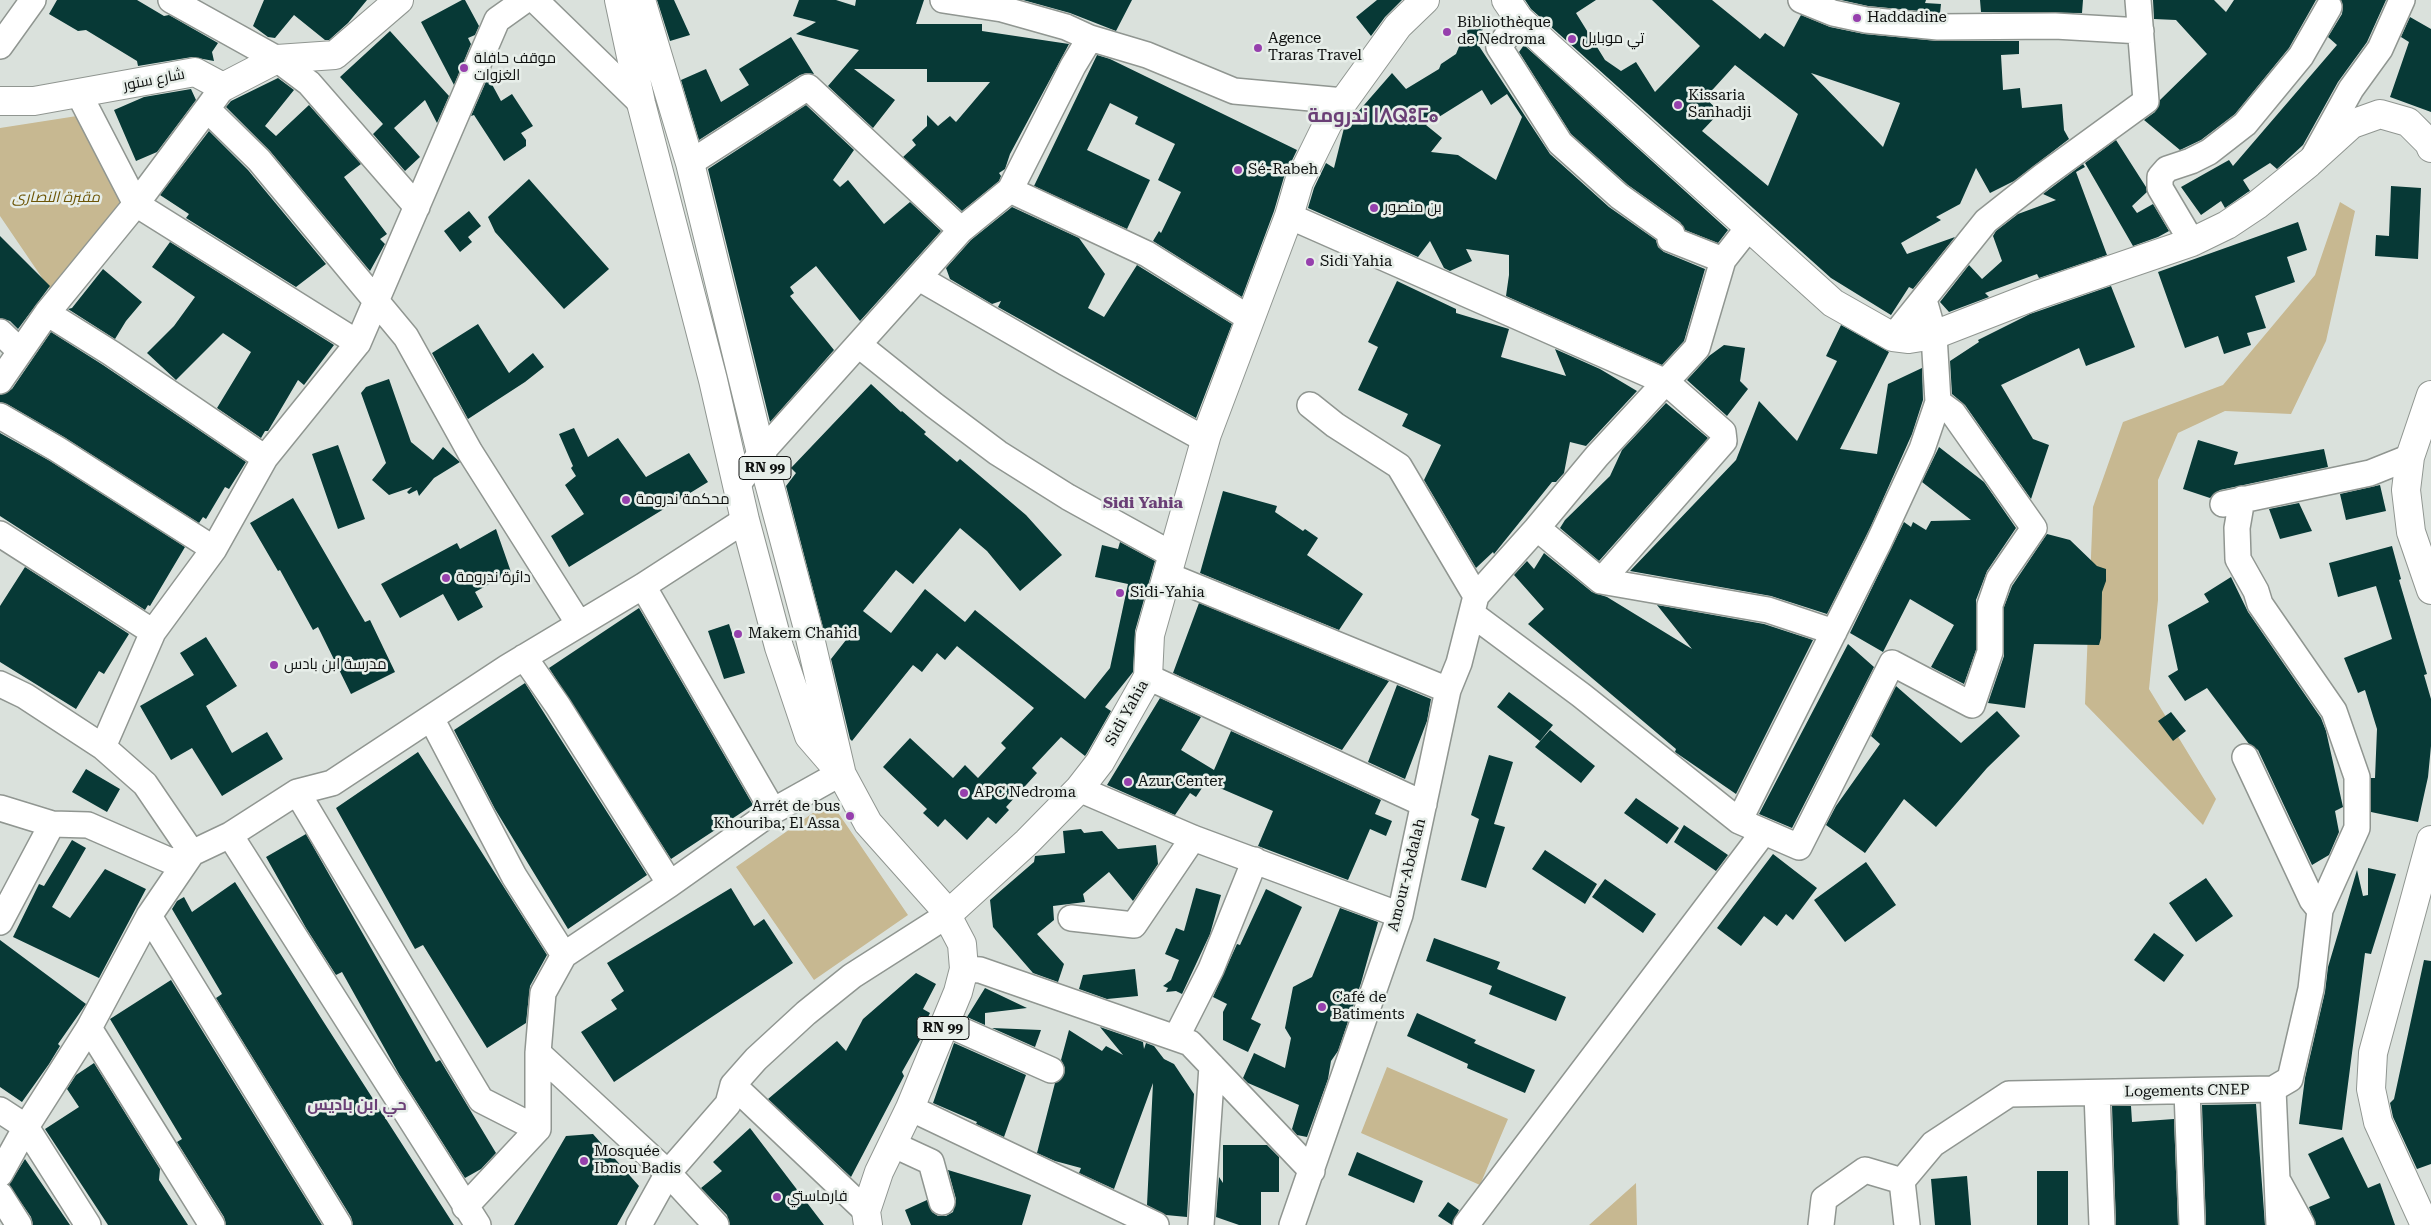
<!DOCTYPE html>
<html>
<head>
<meta charset="utf-8">
<style>
  body { margin:0 }
  canvas { display:block; background:#dae1dc }
</style>
</head>
<body>
<canvas width="2431" height="1225"></canvas>
<script>
const ctx = document.querySelector('canvas').getContext('2d');
ctx.lineJoin = 'round';
function paint(path, color) { ctx.fillStyle = color; ctx.fill(path, 'evenodd'); }
const toPath = rows => new Path2D(rows.map(r => 'M' + r).join(''));
function stroke(path, color, width, dash) { ctx.strokeStyle = color; ctx.lineWidth = width; ctx.lineCap = dash ? 'butt' : 'round'; ctx.setLineDash(dash || []); ctx.stroke(path); }
function drawText(font, color, halo, rows, align = 'center') {
  ctx.font = font + ' "Roboto Serif",Cairo,"Noto Sans Tifinagh",serif'; ctx.lineWidth = 5; ctx.setLineDash([]); ctx.textBaseline = 'middle'; ctx.strokeStyle = halo; ctx.fillStyle = color; for (const [text, x, y, turn = 0] of rows) {
    ctx.save(); ctx.translate(x, y); ctx.rotate((+turn || 0) * Math.PI / 180); ctx.textAlign = isNaN(turn) ? turn : align; if (halo) ctx.strokeText(text, 0, 0); ctx.fillText(text, 0, 0); ctx.restore();
  }
}
const green = toPath([
  [77,116,123,206,51,291,0,216,0,128],
  [2340,202,2355,211,2326,341,2291,414,2225,411,2178,433,2158,480,2158,600,2149,689,2216,799,2203,825,2085,704,2093,507,2123,422,2223,385,2315,275],
  [830,801,908,915,814,980,736,867],
  [1387,1067,1508,1119,1480,1185,1361,1133],
  [1636,1183,1637,1225,1589,1225]
]);
const building = toPath([
  [57,0,137,0,164,16,169,15,218,43,212,52,214,61,192,57,138,66,137,61,86,30,78,31,49,14],
  [264,0,367,0,348,23,329,40,325,40,294,15,275,38,268,37,253,26],
  [462,0,465,0,479,26,475,35,468,38,471,44,454,85,421,22],
  [657,0,674,0,690,35,670,41],
  [799,0,836,0,855,6,856,0,924,0,916,24,982,24,982,31,1069,44,1010,154,1005,169,999,173,1001,176,999,181,962,211,903,157,916,145,912,140,927,126,927,115,938,126,950,116,956,122,990,82,927,82,927,69,854,69,895,100,873,128,828,86,859,50,796,34,816,22,793,16],
  [1023,0,1132,0,1116,31,1070,13],
  [1377,0,1402,0,1385,17,1371,36,1356,17],
  [1525,0,1596,0,1576,13,1605,60,1621,71,1636,62,1655,92,1700,46,1652,0,1712,0,1760,39,1765,33,1784,47,1801,15,1830,27,1864,34,1938,41,2019,41,2019,54,2001,55,2003,90,2020,88,2022,108,2062,104,2064,130,2069,139,2014,181,1990,193,1976,168,1960,204,1936,217,1941,220,1901,243,1907,254,1955,237,1913,289,1909,287,1891,315,1831,278,1559,34,1531,9],
  [1735,65,1798,114,1768,186,1702,131,1720,112,1705,98],
  [1811,73,1900,103,1883,147],
  [1841,0,1926,0,1925,3,1941,4,1940,13,1868,6],
  [1980,0,2083,0,2082,13,1981,12],
  [2153,0,2214,0,2226,12,2234,0,2316,0,2289,48,2235,114,2201,140,2180,150,2144,120,2155,112,2160,100,2207,54,2176,20,2154,19],
  [2341,0,2386,0,2367,42,2338,82,2303,145,2277,169,2270,163,2243,180,2250,191,2248,192,2225,208,2221,201,2201,215,2181,187,2229,160,2233,166,2337,45,2328,37,2342,14,2343,6],
  [1488,17,1477,43,1550,154,1609,207,1656,240,1658,247,1664,252,1705,269,1684,341,1662,365,1506,296,1509,275,1509,255,1466,249,1472,261,1450,271,1444,268,1430,241,1418,257,1308,208,1314,188,1326,163,1334,168,1344,128,1392,73,1406,89,1439,69,1441,64,1456,54,1465,32],
  [1482,90,1491,105,1507,94,1522,117,1496,180,1458,155,1431,152,1442,138,1426,125],
  [2410,17,2431,29,2431,112,2390,97,2409,42,2401,37],
  [390,31,449,96,437,123,425,100,394,128,420,157,405,171,373,134,383,124,340,77],
  [791,37,814,74,807,73,800,75,699,140,681,80,706,69,721,102,749,85,739,69],
  [1524,45,1728,230,1718,243,1685,230,1680,222,1628,185,1571,134,1519,52],
  [1097,55,1110,59,1297,150,1284,177,1274,211,1242,297,1153,241,1159,231,1161,233,1181,192,1158,180,1175,144,1135,124,1138,117,1110,103,1087,150,1150,180,1127,229,1034,186],
  [488,77,501,101,512,94,533,126,521,133,526,140,526,146,504,161,474,115,471,116],
  [278,78,294,90,265,126,276,136,309,105,361,164,344,177,387,234,380,239,385,244,370,271,270,151,226,107,231,101],
  [191,89,196,100,157,152,136,161,114,110,144,97],
  [806,105,854,150,833,180,840,187,848,180,884,224,910,202,941,231,860,321,816,266,790,287,794,293,790,296,834,350,770,422,708,169],
  [209,131,248,170,326,264,296,287,186,218,189,214,160,195],
  [2116,140,2146,187,2147,192,2132,206,2137,213,2153,204,2169,231,2158,237,2133,246,2085,163],
  [2083,164,2085,167,2076,172,2107,255,2039,278,2037,274,1985,293,1989,297,1949,312,1940,302,1969,265,1982,279,2002,261,1993,236,1996,231,2018,214,2056,200,2043,194],
  [529,179,609,269,564,309,495,232,488,217],
  [2391,186,2421,188,2418,259,2375,256,2376,235,2389,236],
  [1012,207,1079,238,1105,274,1088,308,1104,317,1137,265,1232,324,1196,418,998,307,1001,301,992,304,950,279,946,268,971,240],
  [469,211,481,226,468,237,472,242,460,252,444,231],
  [2298,222,2307,250,2287,257,2295,282,2255,296,2266,328,2247,333,2251,345,2224,354,2218,336,2185,348,2158,272],
  [0,236,50,286,18,329,10,321,0,318],
  [170,242,334,345,304,385,298,380,268,431,265,431,261,438,217,408,251,352,223,333,176,380,147,353,174,326,195,297,152,267],
  [103,269,142,302,126,321,115,339,68,309,72,308],
  [1397,281,1456,309,1456,313,1509,329,1501,357,1566,376,1555,349,1600,369,1637,391,1586,446,1570,442,1564,473,1556,482,1552,482,1494,554,1493,552,1476,568,1424,480,1441,445,1402,426,1408,414,1358,390,1378,347,1368,342],
  [2111,286,2135,347,2086,366,2079,348,2001,385,2033,439,2049,445,2031,499,1965,405,1952,394,1950,361,1979,342,1978,340,2030,314],
  [478,324,509,373,533,353,544,367,525,382,468,419,432,353],
  [1841,325,1889,352,1840,449,1877,454,1888,384,1922,368,1923,400,1912,434,1871,526,1827,614,1771,596,1630,571,1736,460,1759,401,1797,441,1837,361,1826,356],
  [51,332,103,365,246,462,229,489,225,487,206,519,203,517,199,523,64,437,7,404,0,402,0,395,12,389],
  [1724,345,1745,348,1740,381,1748,389,1727,416,1687,380,1709,356],
  [389,379,411,442,433,460,443,447,460,462,434,478,419,496,417,490,409,494,407,492,412,487,389,495,372,480,386,463,361,393,366,387],
  [871,384,901,412,902,411,926,432,924,434,957,462,960,459,1026,515,1062,555,1020,591,987,551,960,528,913,584,896,570,863,611,891,633,925,589,965,622,975,610,1085,699,1110,668,1128,584,1095,577,1102,545,1118,549,1120,542,1155,561,1135,631,1133,672,1105,707,1111,711,1087,753,1085,756,1061,737,1032,768,1037,773,1006,807,1009,810,996,824,988,817,967,840,945,819,938,827,923,813,927,809,883,767,910,738,953,778,965,765,978,778,1006,748,1001,743,1034,708,957,646,945,660,937,653,922,672,913,665,852,741,850,739,831,659,857,626,825,635,786,486,796,473,791,468],
  [1666,403,1708,438,1599,561,1560,528,1565,520,1610,476,1622,450],
  [574,428,588,457,618,438,646,477,689,453,708,482,569,567,551,536,584,514,565,485,576,476,571,468,573,466,559,434],
  [0,433,50,461,185,547,150,606,148,605,145,610,0,516],
  [2198,440,2238,452,2234,465,2324,449,2328,467,2220,490,2210,498,2183,489],
  [338,445,365,519,338,529,312,454],
  [1939,447,1984,482,2016,528,1987,571,1976,600,1976,650,1964,684,1931,667,1954,625,1910,599,1883,652,1850,633,1904,522,1911,527,1913,522,1926,530,1931,521,1971,520,1922,482],
  [2380,485,2386,511,2346,520,2340,494],
  [1223,491,1277,506,1275,512,1303,531,1305,529,1318,538,1307,555,1363,594,1339,630,1200,573],
  [293,498,365,622,370,620,395,672,351,694,318,627,313,630,280,570,278,571,250,523],
  [2299,503,2312,531,2280,539,2269,509],
  [496,529,511,572,475,592,483,607,458,621,443,594,400,618,381,584,457,543,460,549],
  [2047,534,2070,540,2097,566,2106,569,2106,581,2102,592,2101,638,2099,645,2034,644,2025,708,1988,703,2004,656,2004,607,2012,586],
  [2392,546,2401,579,2399,580,2427,674,2424,675,2431,699,2431,746,2428,777,2418,822,2371,812,2371,778,2375,778,2377,729,2365,690,2358,693,2344,658,2392,639,2376,586,2338,597,2329,563],
  [1544,553,1592,592,1607,597,1692,649,1657,605,1764,624,1813,640,1736,794,1675,752,1676,749,1528,624,1544,609,1514,575,1527,561,1534,569],
  [25,567,129,634,104,674,99,671,76,709,0,662,0,606],
  [2231,577,2248,612,2321,718,2326,731,2343,807,2335,811,2339,832,2329,855,2312,865,2258,750,2249,744,2207,688,2185,701,2168,676,2178,670,2168,625,2209,602,2204,594],
  [1199,603,1389,681,1342,750,1173,673],
  [639,608,753,805,671,859,549,668],
  [729,624,745,673,724,679,708,631],
  [206,637,237,686,206,706,232,753,267,732,283,759,222,796,192,748,171,760,140,706,194,675,180,653],
  [1848,644,1874,667,1792,828,1759,814],
  [525,683,647,875,568,929,495,809,454,730],
  [1397,685,1431,699,1427,721,1405,779,1368,762],
  [1896,686,1961,743,1997,711,2020,736,1987,768,1936,827,1904,799,1865,853,1826,825,1836,806,1880,744,1871,736],
  [1509,692,1553,725,1540,741,1497,707],
  [1160,698,1201,717,1181,750,1214,770,1231,731,1381,800,1375,814,1392,821,1386,836,1370,829,1348,880,1258,846,1273,811,1206,782,1196,797,1190,793,1175,815,1107,785],
  [2171,712,2186,731,2173,741,2158,721],
  [1550,730,1595,766,1581,783,1535,747],
  [418,752,547,955,530,986,526,1023,487,1048,423,945,415,949,336,808],
  [1489,755,1513,762,1494,824,1505,827,1486,888,1461,880,1479,819,1471,815],
  [86,769,120,789,107,812,72,792],
  [1636,798,1679,828,1667,844,1624,813],
  [1684,825,1728,855,1716,871,1674,842],
  [1081,829,1084,833,1102,831,1118,849,1156,845,1158,864,1133,901,1109,872,1083,894,1085,902,1053,906,1054,920,1037,934,1064,964,1058,982,1033,973,993,927,990,900,1034,862,1035,856,1065,853,1063,831],
  [306,834,436,1062,440,1060,496,1153,481,1169,465,1178,399,1074,342,972,336,975,306,928,266,857],
  [72,840,86,848,52,907,70,918,105,869,146,889,99,978,13,937,39,884,44,886],
  [1545,850,1597,884,1585,904,1532,869],
  [1773,854,1817,888,1793,920,1786,914,1777,926,1764,916,1741,946,1717,928],
  [1866,862,1896,905,1845,942,1814,900],
  [2368,868,2396,874,2371,954,2365,953,2342,1130,2299,1124,2305,1078,2325,992,2328,967,2357,870,2363,896,2368,895],
  [2206,878,2233,916,2196,942,2169,903],
  [1605,879,1656,914,1643,933,1592,897],
  [235,882,323,1021,454,1225,353,1225,351,1217,216,998,222,994,172,909,177,901,184,897,192,912],
  [731,888,754,926,764,919,793,963,614,1082,581,1032,617,1009,611,1000,624,991,607,963],
  [1196,888,1221,895,1210,934,1182,994,1176,991,1166,992,1168,988,1163,986,1171,980,1179,960,1165,954,1176,928,1184,931],
  [1266,889,1302,907,1251,1019,1261,1024,1248,1052,1223,1040,1223,1012,1227,1004,1213,997,1237,944,1240,945],
  [1340,908,1378,922,1361,983,1338,1051,1331,1061,1328,1079,1307,1137,1297,1135,1292,1129,1299,1105,1248,1083,1243,1078,1254,1053,1285,1068,1291,1038,1285,1028,1293,987,1312,977],
  [2154,933,2184,955,2164,982,2134,960],
  [1434,938,1500,962,1497,969,1566,997,1556,1021,1489,994,1492,986,1426,961],
  [0,940,86,1004,58,1044,60,1046,49,1064,22,1102,0,1087],
  [2424,960,2431,961,2431,1164,2417,1169,2393,1117,2390,1103,2394,1099],
  [1135,969,1138,996,1107,999,1079,989,1083,975],
  [916,973,936,984,923,1009,930,1013,922,1029,925,1031,902,1072,904,1076,851,1177,768,1099,837,1041,846,1051,863,1019],
  [171,980,322,1225,226,1225,224,1217,177,1142,182,1139,110,1019],
  [985,988,1027,1008,985,1013,985,1025,967,1017],
  [1417,1013,1476,1040,1474,1043,1535,1070,1525,1093,1467,1068,1468,1064,1407,1036],
  [1100,1027,1143,1042,1144,1049,1146,1043,1154,1046,1164,1059,1174,1064,1194,1094,1187,1217,1166,1215,1147,1205,1153,1083,1114,1189,1079,1173,1081,1168,1055,1161,1037,1153,1055,1083,1064,1075,1065,1068,1061,1060,1069,1030,1102,1051,1106,1046,1123,1055],
  [992,1028,1041,1030,1035,1047],
  [954,1043,1026,1075,1004,1137,976,1124,977,1122,933,1103],
  [94,1063,160,1169,159,1180,188,1225,108,1225,45,1129,79,1107,67,1089,76,1075],
  [2256,1104,2265,1225,2206,1225,2202,1105],
  [2112,1106,2131,1106,2132,1122,2174,1119,2178,1225,2116,1225],
  [750,1128,824,1225,730,1225,727,1215,701,1188,722,1171,713,1162],
  [593,1134,639,1186,617,1225,514,1225,566,1136],
  [2343,1137,2368,1188,2380,1183,2395,1225,2316,1225,2309,1207,2330,1198,2308,1154],
  [1223,1145,1267,1145,1279,1157,1279,1192,1261,1192,1261,1225,1239,1225,1216,1217,1219,1177,1223,1183],
  [1357,1152,1423,1181,1414,1203,1348,1175],
  [25,1159,70,1225,33,1225,31,1217,9,1185],
  [948,1170,1031,1195,1022,1225,911,1225,905,1210,927,1200,932,1212,938,1216,946,1216,953,1212,956,1199],
  [2037,1171,2068,1171,2068,1225,2037,1225],
  [1967,1176,1971,1225,1935,1225,1931,1179],
  [1448,1202,1459,1210,1452,1225,1438,1216]
]);
const street = toPath([
  [171,0,277,59,309,83,417,207],
  [535,0,641,103],
  [943,0,1002,9,1066,27,1090,38,1147,55,1234,91,1344,101],
  [1801,0,1833,13,1866,20,1938,27,2055,26,2141,31],
  [1519,19,1499,47,1560,143,1619,196,1672,234,1670,239,1723,260],
  [0,46,33,0],
  [223,87,207,109,259,160,406,337,470,452,579,624],
  [79,94,136,204,358,343],
  [2315,154,2351,89,2380,49,2402,0],
  [690,163,808,87,961,230],
  [1010,190,1147,254,1249,318],
  [1289,216,1666,382,1723,432,1724,441,1601,581],
  [2192,242,2160,188,2160,177,2167,169,2191,161,2209,152,2245,124,2301,56,2329,7],
  [919,278,1066,363,1206,440],
  [47,313,111,353,265,458],
  [0,332,20,351],
  [1893,337,1986,221,2043,176,2146,101,2138,0],
  [859,345,934,405,998,453,1068,497,1173,555],
  [0,381,47,313,136,204,207,109],
  [1310,405,1335,425,1399,466,1476,596],
  [0,416,57,449,214,549],
  [738,484,761,453,961,230,1010,190,1073,66,1090,38],
  [2242,499,2237,528,2238,559,2256,591,2260,604,2334,711,2357,777,2357,828,2320,910,2311,989,2290,1079,2273,1089],
  [2223,504,2370,473,2410,457],
  [1537,528,1601,581,1768,610,1834,632],
  [0,534,153,632],
  [1167,575,1448,690],
  [643,586,773,811],
  [1472,614,1581,695,1739,821,1878,544,1922,449,1938,402,1934,335,1924,300],
  [524,657,558,706,670,884],
  [1148,677,1424,804],
  [0,684,25,696,103,747,145,784,192,853],
  [431,718,514,876,564,955],
  [103,747,153,632,214,549,265,458,358,343,497,20,525,0],
  [2245,757,2312,900,2320,910],
  [1079,789,1193,838,1400,915],
  [297,792,481,1100,538,1129],
  [0,808,52,824,88,825,173,862,230,835,297,792,332,783,508,667,643,586,745,520],
  [1739,821,1799,847,1892,663,1972,705,1990,652,1990,605,1999,579,2034,528,1953,413,1938,402],
  [230,835,478,1225],
  [149,916,339,1225],
  [1071,918,1134,925,1193,838],
  [0,922,52,824],
  [964,969,980,970,1190,1043,1312,1171],
  [945,1023,1051,1070],
  [89,1028,212,1225],
  [1176,1038,1211,969,1255,860],
  [538,1053,668,1173,639,1225],
  [733,1085,866,1211],
  [2273,1089,2279,1225],
  [2187,1091,2192,1225],
  [2097,1093,2102,1225],
  [910,1108,1156,1225],
  [0,1110,26,1127,88,1225],
  [892,1144,931,1162,942,1202],
  [0,1174,26,1127,89,1028,149,916,192,853],
  [1902,1181,1933,1144,2009,1094,2273,1089],
  [2279,1183,2302,1225],
  [0,1195,19,1225],
  [465,1207,538,1129,538,1053,543,993,564,955,670,884,773,811,841,773],
  [716,1225,668,1173,728,1104,733,1085,756,1059,806,1013,852,976,946,916],
  [1201,1225,1212,1066],
  [1292,1225,1400,915,1448,690,1459,663,1476,596,1537,528,1597,456,1697,348,1723,260,1749,227],
  [1466,1225,1763,833],
  [1821,1225,1824,1199,1865,1170,1902,1181,1907,1225]
]);
const secondary = toPath([
  [1506,0,1519,19,1548,46,1833,303,1893,337,1909,339,1934,335,2037,295,2192,242,2227,225,2257,205,2309,163,2352,124,2380,114,2408,122,2429,143,2431,148],
  [0,101,34,101,195,72,223,87,277,59,335,55,399,0],
  [2431,395,2410,457,2406,490,2411,532,2431,590],
  [946,916,1027,842,1079,789,1100,762,1148,677,1150,635,1207,434,1289,216,1299,182,1328,123,1398,26,1425,0],
  [2425,1225,2378,1122,2371,1089,2373,1053,2431,840]
]);
const primary = toPath([
  [619,0,641,103,713,380,745,520,779,647,809,736,841,773,868,823,942,906,962,944,964,969,958,992,910,1108,879,1172,866,1211,868,1225],
  [641,0,690,163,761,453,807,625,841,771]
]);
const markers = [
  [1857,18,5,"#9640ad"],
  [1447,32,5,"#9640ad"],
  [1572,39,5,"#9640ad"],
  [1258,48,5,"#9640ad"],
  [464,68,5,"#9640ad"],
  [1678,105,5,"#9640ad"],
  [1238,170,5,"#9640ad"],
  [1374,208,5,"#9640ad"],
  [1310,262,5,"#9640ad"],
  [626,500,5,"#9640ad"],
  [446,578,5,"#9640ad"],
  [1120,593,5,"#9640ad"],
  [738,634,5,"#9640ad"],
  [274,665,5,"#9640ad"],
  [1128,782,5,"#9640ad"],
  [964,793,5,"#9640ad"],
  [850,816,5,"#9640ad"],
  [1322,1007,5,"#9640ad"],
  [584,1161,5,"#9640ad"],
  [777,1197,5,"#9640ad"]
];
const shields = [
  [765,468,52],
  [943,1028,52]
];
const shieldNames = [
  ["RN 99",765,468],
  ["RN 99",943,1028]
];
const poiNames = [
  ["Haddadine",1867,18],
  ["Bibliothèque",1457,23],
  ["de Nedroma",1457,40],
  ["Agence",1268,39],
  ["Traras Travel",1268,56],
  ["تي موبايل",1582,39],
  ["موقف حافلة",474,59],
  ["الغزوات",474,76],
  ["Kissaria",1688,96],
  ["Sanhadji",1688,113],
  ["Sé-Rabeh",1248,170],
  ["بن منصور",1384,208],
  ["Sidi Yahia",1320,262],
  ["محكمة ندرومة",636,500],
  ["دائرة ندرومة",456,578],
  ["Sidi-Yahia",1130,593],
  ["Makem Chahid",748,634],
  ["مدرسة ابن بادس",284,665],
  ["Azur Center",1138,782],
  ["APC Nedroma",974,793],
  ["Arrét de bus",840,807,"right"],
  ["Khouriba, El Assa",840,824,"right"],
  ["Café de",1332,998],
  ["Batiments",1332,1015],
  ["Mosquée",594,1152],
  ["Ibnou Badis",594,1169],
  ["فارماستي",787,1197]
];
const streetNames = [
  ["شارع ستور",154,80,-11],
  ["Sidi Yahia",1127,713,-61],
  ["Amour-Abdalah",1407,875,-76],
  ["Logements CNEP",2187,1091,-1]
];
const parkNames = [
  ["مقبرة النصارى",56,198]
];
const neighbourhoodNames = [
  ["Sidi Yahia",1143,503],
  ["حي ابن باديس",357,1105]
];
const districtNames = [
  ["ندرومة ⵏⴷⵕⵓⵎⴰ",1373,116]
];
paint(green, '#c7b891');
paint(building, '#073936');
stroke(street, '#909691', 28);
stroke(secondary, '#909691', 30);
stroke(primary, '#909691', 30);
stroke(street, '#fff', 25);
stroke(secondary, '#fff', 28);
stroke(primary, '#fff', 28);
for (const [x, y, r, color] of markers) { const dot = new Path2D(); dot.arc(x, y, r, 0, 2 * Math.PI); ctx.fillStyle = color; ctx.fill(dot); stroke(dot, '#e7eee9', 2); }
for (const [x, y, w] of shields) { const box = new Path2D(); box.roundRect(x - w / 2, y - 11.5, w, 23, 4); ctx.fillStyle = '#e7eee9'; ctx.fill(box); stroke(box, '#0f1110', 1); }
drawText('bold 14px', '#0f1110', null, shieldNames);
drawText('15px', '#0f1110', '#e7eee9', poiNames, 'left');
drawText('15px', '#0f1110', '#e7eee9', streetNames);
drawText('italic 15px', '#6c5506', '#e7eee9', parkNames);
drawText('bold 16px', '#6a3f76', '#e7eee9', neighbourhoodNames);
drawText('bold 20px', '#6a3f76', '#e7eee9', districtNames);
</script>
</body>
</html>
